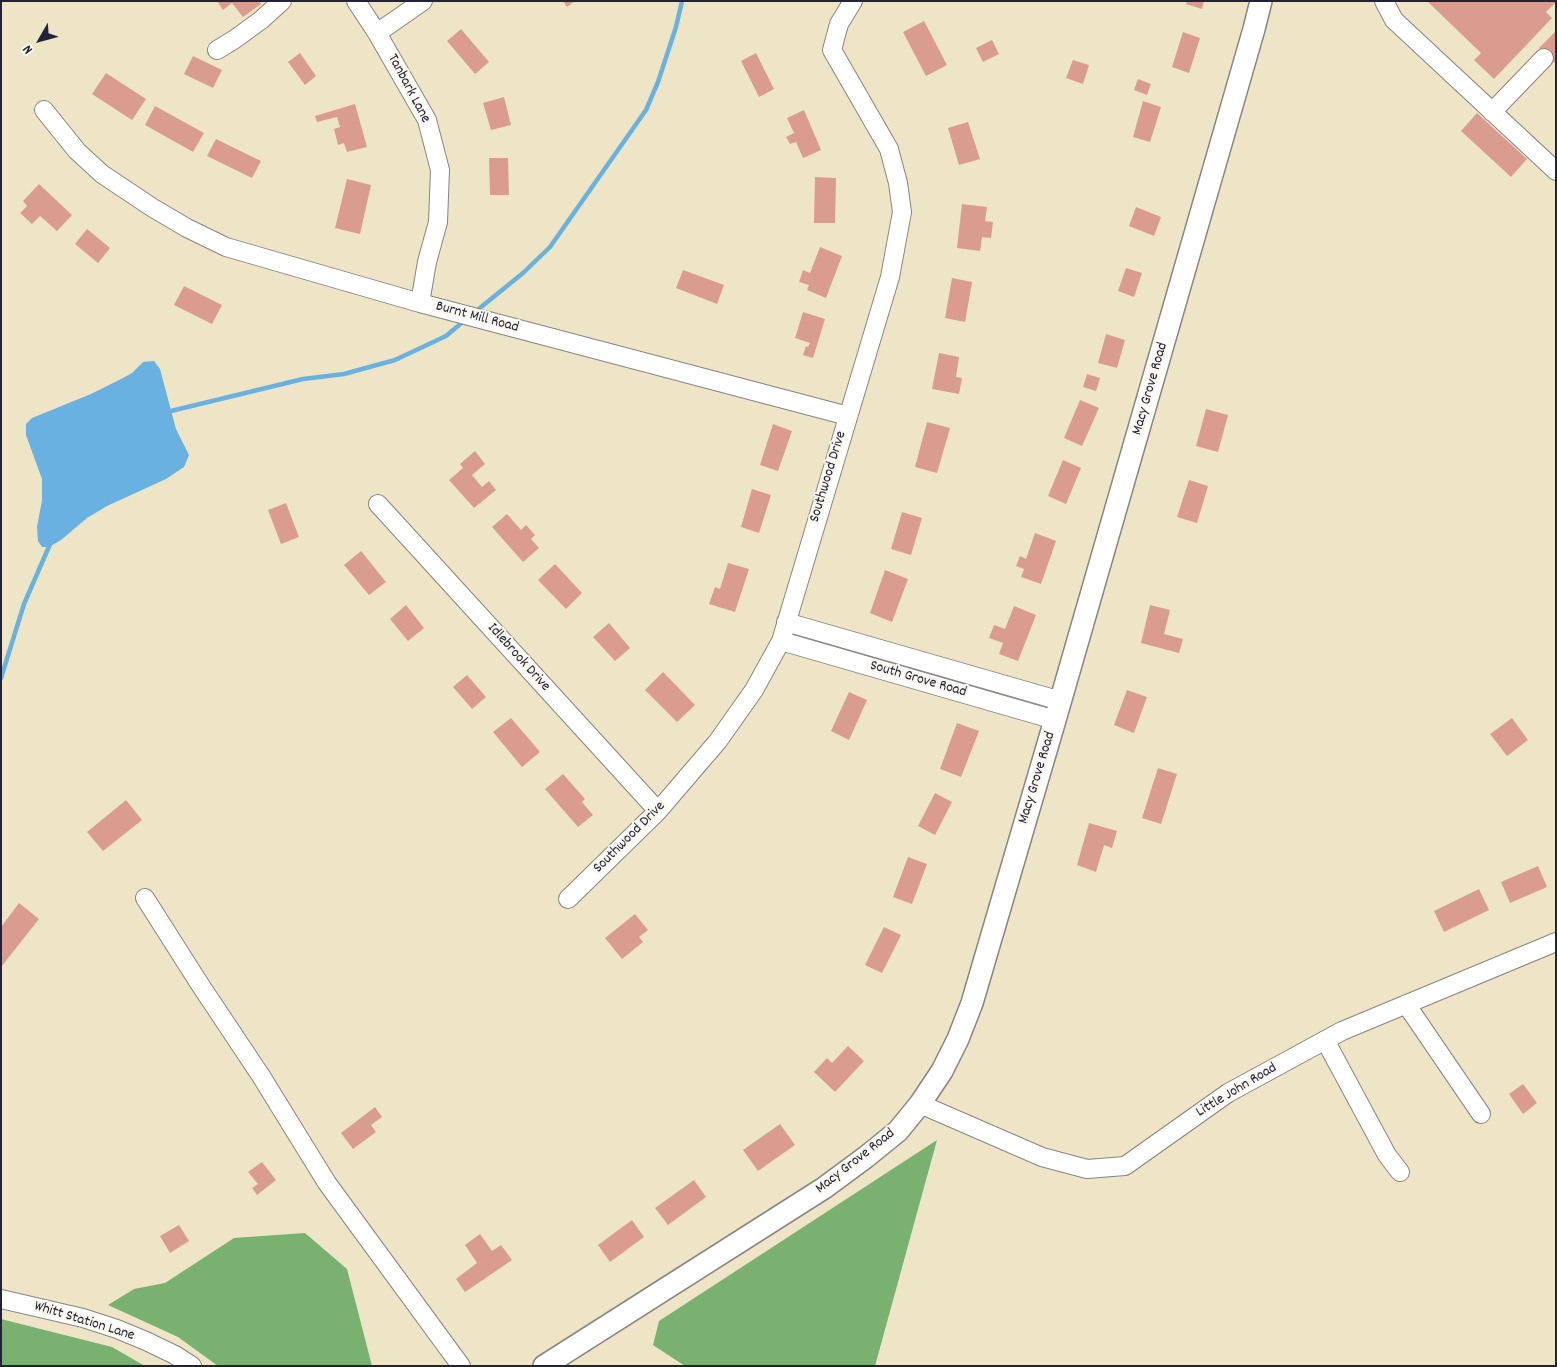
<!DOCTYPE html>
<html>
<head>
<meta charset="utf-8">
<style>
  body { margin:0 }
  #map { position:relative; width:1557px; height:1367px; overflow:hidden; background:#eee5c7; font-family:Dekko,sans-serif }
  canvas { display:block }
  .frame { position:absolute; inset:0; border:2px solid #22223b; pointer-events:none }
  .north { position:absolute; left:15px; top:15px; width:50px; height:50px; -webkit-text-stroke:4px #fbf7ec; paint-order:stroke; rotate:232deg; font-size:14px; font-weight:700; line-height:20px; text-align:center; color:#22223b }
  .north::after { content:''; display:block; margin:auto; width:18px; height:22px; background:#22223b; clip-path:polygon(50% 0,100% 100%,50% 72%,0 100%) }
</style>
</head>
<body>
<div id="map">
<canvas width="1557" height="1367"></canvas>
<div class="frame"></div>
<div class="north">N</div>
</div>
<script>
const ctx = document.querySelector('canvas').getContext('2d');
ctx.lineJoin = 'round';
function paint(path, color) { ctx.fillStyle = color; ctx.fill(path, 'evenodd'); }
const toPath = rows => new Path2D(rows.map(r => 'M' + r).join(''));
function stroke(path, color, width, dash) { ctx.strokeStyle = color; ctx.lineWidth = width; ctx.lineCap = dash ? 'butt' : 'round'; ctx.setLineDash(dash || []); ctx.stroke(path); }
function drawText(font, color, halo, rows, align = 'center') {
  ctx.font = font + ' Dekko,sans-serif'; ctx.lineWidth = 4; ctx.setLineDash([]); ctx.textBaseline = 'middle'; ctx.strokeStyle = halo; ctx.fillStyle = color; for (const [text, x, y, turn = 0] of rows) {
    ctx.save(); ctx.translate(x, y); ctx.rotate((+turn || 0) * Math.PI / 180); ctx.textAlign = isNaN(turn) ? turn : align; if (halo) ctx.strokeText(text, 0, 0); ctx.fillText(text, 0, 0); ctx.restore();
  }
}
const forest = toPath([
  [937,1140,875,1366,685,1366,653,1345,659,1321],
  [305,1233,347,1269,372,1366,218,1366,178,1337,108,1305,134,1289,165,1283,234,1238],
  [1,1319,112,1347,145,1366,1,1366]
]);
const water = toPath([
  [154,361,160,369,176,429,189,455,184,467,166,479,107,506,87,518,61,540,49,547,42,547,38,541,37,527,42,500,42,479,26,435,26,424,32,418,91,394,123,378,132,373,143,362]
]);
const stream = toPath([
  [475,312,523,273,550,247,646,110,658,82,676,27,682,1],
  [166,414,171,411,303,379,344,374,395,360,446,336,465,320],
  [1,678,24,604,51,542]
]);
const building = toPath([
  [217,1,260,1,261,4,243,17,232,3,223,10],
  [563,1,575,1,567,7],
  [1187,1,1204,1,1202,9,1186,4],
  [1427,1,1556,1,1556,2,1546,12,1552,18,1494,79,1474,60,1481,53],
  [924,21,947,65,926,76,903,32],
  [461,29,489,62,475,74,447,41],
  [1556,31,1556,64,1539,48],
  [1183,32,1200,38,1189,73,1172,67],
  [992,40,999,54,983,62,976,48],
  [300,53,316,76,305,85,288,62],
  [756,53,774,89,759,97,741,61],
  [193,56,222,70,213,88,184,74],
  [1073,60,1089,65,1083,84,1066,78],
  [106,73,146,99,132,120,92,94],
  [1138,79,1151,84,1147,95,1134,90],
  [504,97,511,125,491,130,483,103],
  [1143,101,1161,107,1150,142,1133,137],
  [355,104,367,147,347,152,344,143,338,145,334,129,340,127,337,117,317,122,315,116],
  [155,106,204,133,193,152,145,125],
  [804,110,821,150,803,158,796,142,790,144,786,137,794,133,787,118],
  [1477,113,1527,159,1511,177,1461,131],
  [968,122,980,159,959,165,948,128],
  [216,139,261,161,252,178,207,156],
  [489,158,508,158,509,195,490,195],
  [815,177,836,178,835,223,814,223],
  [347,179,371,185,360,234,335,228],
  [39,184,72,215,57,231,40,216,32,224,20,213,27,206,23,201],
  [962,204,987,207,985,221,993,222,991,238,982,237,980,251,957,248],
  [1136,207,1161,217,1154,236,1129,226],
  [87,229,110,248,98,263,75,244],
  [820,247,842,256,826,298,807,290,809,285,799,282,803,270,810,273],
  [1126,268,1142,273,1134,297,1118,291],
  [683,270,724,285,717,304,676,288],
  [952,278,972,282,965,322,945,318],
  [184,286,222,305,212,324,174,305],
  [803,312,825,319,813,358,803,355,806,346,808,347,810,343,795,338],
  [1106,334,1125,340,1117,368,1098,363],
  [939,353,959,357,956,377,962,378,959,394,932,389],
  [1087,374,1100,378,1096,391,1083,387],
  [1080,400,1099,408,1082,446,1064,438],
  [1206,409,1228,415,1218,452,1196,446],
  [927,422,950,428,937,473,915,467],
  [773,424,792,431,778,471,760,465],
  [475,451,485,464,472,475,482,487,489,481,496,490,474,508,449,480,463,468,460,464],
  [1063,460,1081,468,1066,504,1048,496],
  [1189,480,1208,486,1197,523,1177,517],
  [752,489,771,495,759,533,741,527],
  [286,503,299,537,281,544,268,510],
  [902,512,922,518,911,555,891,549],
  [507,514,521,530,526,525,535,535,531,539,539,548,523,562,492,527],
  [1035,533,1056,541,1041,584,1021,577,1024,569,1016,566,1020,556,1026,559],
  [361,551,386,582,369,595,344,565],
  [728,563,749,569,735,612,709,604,715,587,720,589],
  [555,564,582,593,566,609,538,580],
  [885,570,908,579,892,622,870,613],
  [406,605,424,628,408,641,390,619],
  [1150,605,1170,610,1164,634,1183,639,1179,653,1141,643],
  [1014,606,1036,615,1018,661,999,654,1003,643,989,638,994,625,1005,629],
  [609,623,630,648,615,661,593,637],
  [663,672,695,705,677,722,645,690],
  [467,675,486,697,472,709,453,687],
  [1127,690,1147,697,1134,733,1114,725],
  [849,692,867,700,849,740,831,731],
  [511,718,540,752,522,767,493,732],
  [1512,718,1528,740,1507,756,1490,734],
  [957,723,979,731,961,777,940,769],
  [1158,768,1177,774,1161,824,1142,818],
  [563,774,585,799,582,802,593,815,578,827,545,789],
  [935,793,952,802,935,835,918,826],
  [126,800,142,820,103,851,87,832],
  [1089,823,1117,831,1112,848,1104,845,1096,872,1077,865],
  [908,857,927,864,912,904,893,897],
  [1538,866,1547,887,1510,903,1501,882],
  [1479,889,1489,910,1444,932,1434,911],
  [19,903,39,919,1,967,1,927],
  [635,914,648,930,639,937,643,942,622,959,605,938],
  [884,927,901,935,882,973,865,965],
  [848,1046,864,1061,835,1092,814,1072,827,1058,832,1063],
  [1523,1084,1537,1103,1523,1114,1509,1094],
  [375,1107,382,1117,371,1125,376,1132,353,1149,341,1133],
  [780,1124,795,1145,758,1171,743,1150],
  [262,1162,276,1180,257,1195,252,1188,258,1184,248,1172],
  [694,1180,706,1197,668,1225,655,1208],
  [632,1220,644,1237,610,1262,598,1245],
  [179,1225,189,1241,170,1253,160,1236],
  [480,1234,492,1251,501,1245,512,1260,465,1292,456,1279,477,1263,465,1245]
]);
const minor = toPath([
  [356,1,377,33,427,120,440,170,438,222,427,262,420,303],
  [1384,1,1394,20,1556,171],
  [377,33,423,1],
  [217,50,235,39,261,20,282,1],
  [44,110,77,151,102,174,153,208,187,228,226,247,420,303,848,416],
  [1492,112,1544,58],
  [378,504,658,811],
  [786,622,1061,701],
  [781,641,1055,720],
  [145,898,199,983,261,1076,327,1183,461,1366],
  [568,899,658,811,718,741,754,690,781,641,890,277,902,212,898,183,889,149,832,50,839,24,853,1],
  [1406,1004,1481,1114],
  [1325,1040,1387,1155,1400,1172],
  [920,1104,1042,1157,1087,1169,1125,1166,1228,1093,1342,1031,1556,942],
  [1,1299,83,1318,117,1329,146,1341,175,1355,192,1366]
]);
const major = toPath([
  [544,1366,824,1188,866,1157,898,1131,920,1104,942,1071,958,1039,972,1003,1055,720,1254,29,1261,1]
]);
const streetNames = [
  ["Tanbark Lane",408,89,62],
  ["Burnt Mill Road",477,318,15],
  ["Macy Grove Road",1151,389,-74],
  ["Southwood Drive",829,477,-73],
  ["Idlebrook Drive",518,658,48],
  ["South Grove Road",918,680,16],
  ["Macy Grove Road",1038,778,-73],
  ["Southwood Drive",630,838,-45],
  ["Little John Road",1237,1091,-31],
  ["Macy Grove Road",856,1162,-38],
  ["Whitt Station Lane",84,1322,17]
];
paint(forest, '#79b270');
paint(water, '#69b1e0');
stroke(stream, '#69b1e0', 4.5);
paint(building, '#db9c90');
stroke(minor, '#888481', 20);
stroke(major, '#888481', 24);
stroke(minor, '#fff', 18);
stroke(major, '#fff', 21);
drawText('15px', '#22223b', '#fbf7ec', streetNames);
</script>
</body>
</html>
